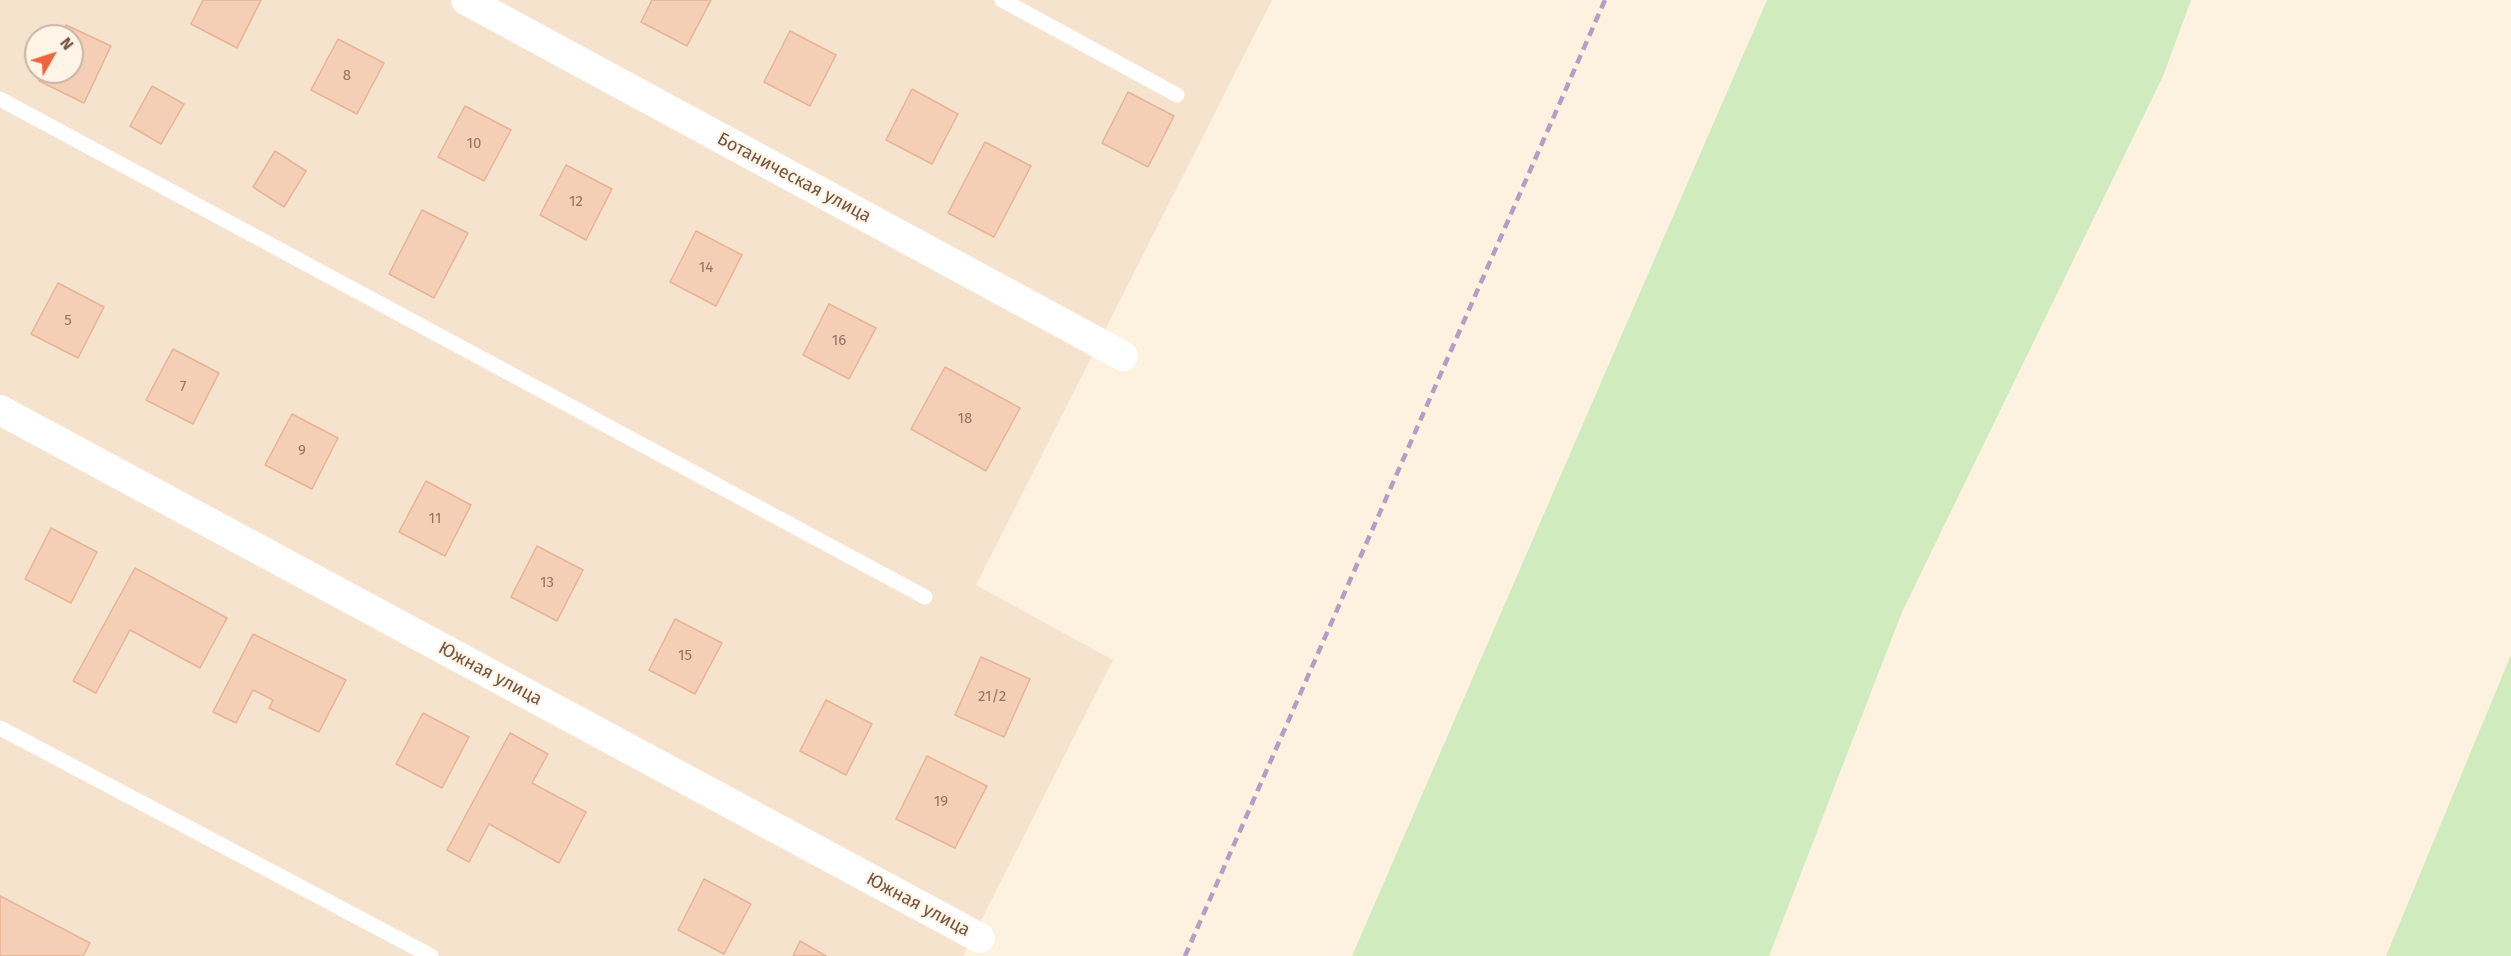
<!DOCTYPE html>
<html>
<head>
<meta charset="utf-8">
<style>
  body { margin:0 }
  #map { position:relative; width:2511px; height:956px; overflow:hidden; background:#fdf2df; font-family:"Fira Sans",sans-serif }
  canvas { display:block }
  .north { position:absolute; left:24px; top:24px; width:60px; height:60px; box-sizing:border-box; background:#fff5e6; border:2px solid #c8b5a6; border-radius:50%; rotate:51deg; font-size:16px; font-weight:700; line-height:24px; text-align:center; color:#755646 }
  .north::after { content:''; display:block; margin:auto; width:21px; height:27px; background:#ee643d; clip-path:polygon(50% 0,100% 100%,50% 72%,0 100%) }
</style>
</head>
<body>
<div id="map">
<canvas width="2511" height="956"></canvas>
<div class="north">N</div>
</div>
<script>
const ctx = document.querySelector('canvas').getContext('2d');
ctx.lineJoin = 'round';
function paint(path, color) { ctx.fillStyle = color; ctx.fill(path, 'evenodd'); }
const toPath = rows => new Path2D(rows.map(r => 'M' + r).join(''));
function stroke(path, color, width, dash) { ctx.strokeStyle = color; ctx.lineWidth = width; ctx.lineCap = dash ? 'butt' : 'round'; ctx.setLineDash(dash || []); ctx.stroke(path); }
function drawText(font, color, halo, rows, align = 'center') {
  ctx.font = font + ' "Fira Sans",sans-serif'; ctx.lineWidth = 4.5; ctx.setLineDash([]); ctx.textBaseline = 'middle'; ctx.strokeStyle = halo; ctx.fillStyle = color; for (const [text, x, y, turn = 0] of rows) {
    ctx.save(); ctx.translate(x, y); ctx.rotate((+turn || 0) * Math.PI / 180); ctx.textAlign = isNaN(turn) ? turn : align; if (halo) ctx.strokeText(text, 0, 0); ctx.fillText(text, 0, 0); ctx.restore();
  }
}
const residential = toPath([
  [0,0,1272,0,976,585,1113,660,963,956,0,956],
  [36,36,72,36,72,72,36,72]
]);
const green = toPath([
  [1767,0,2191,0,2163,76,1902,612,1769,956,1352,956],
  [2511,655,2511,956,2386,956]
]);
const building = toPath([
  [203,0,261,0,237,48,191,24,203,0],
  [652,0,711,0,687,46,641,22,652,0],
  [66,25,111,46,84,103,39,81,43,72,72,72,72,36,61,36,66,25],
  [790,31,836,55,810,106,764,82,790,31],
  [338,39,384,63,357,114,311,90,338,39],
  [152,86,184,104,161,144,130,126,152,86],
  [912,89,958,114,932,164,886,140,912,89],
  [1128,92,1174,116,1148,167,1102,143,1128,92],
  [465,106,511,130,484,181,438,157,465,106],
  [985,142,1031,166,994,237,948,213,985,142],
  [275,151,306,171,284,207,253,187,275,151],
  [566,165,612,189,586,240,540,215,566,165],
  [422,210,468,233,434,298,389,274,422,210],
  [696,231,742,255,716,306,670,282,696,231],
  [58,283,104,307,78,358,31,334,58,283],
  [829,304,876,328,849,379,803,355,829,304],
  [173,349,219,373,193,424,146,400,173,349],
  [945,367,1020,408,986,471,911,429,945,367],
  [292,414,338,438,312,489,265,465,292,414],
  [426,481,471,505,445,556,399,532,426,481],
  [51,528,97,552,71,603,25,579,51,528],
  [537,546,583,570,557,621,511,597,537,546],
  [135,568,227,618,200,668,130,630,96,693,73,681,135,568],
  [675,619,722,643,695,694,649,670,675,619],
  [253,634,346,680,319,732,269,708,273,700,253,690,236,723,213,712,253,634],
  [981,657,1030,679,1004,737,955,715,981,657],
  [826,700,872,724,846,775,800,751,826,700],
  [423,713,469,737,442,788,396,764,423,713],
  [510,733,548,754,532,783,586,812,559,863,489,824,469,862,447,850,510,733],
  [927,756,987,786,955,848,896,819,927,756],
  [704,879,751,904,724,954,678,930,704,879],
  [0,896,90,943,83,956,0,956,0,896],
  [800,941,826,956,793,956,800,941]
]);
const lane = toPath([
  [1002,0,1177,95],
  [0,99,925,597],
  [0,728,431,956]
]);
const street = toPath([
  [466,0,1123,356],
  [0,410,980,938]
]);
const rail = toPath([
  [1185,956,1605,0]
]);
const numberNames = [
  ["8",347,76],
  ["10",474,144],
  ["12",576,202],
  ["14",706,268],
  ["5",68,321],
  ["16",839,341],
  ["7",183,387],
  ["18",965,419],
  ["9",302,451],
  ["11",435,519],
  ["13",547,583],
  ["15",685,656],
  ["21/2",992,697],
  ["19",941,802]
];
const streetNames = [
  ["Ботаническая улица",794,178,28],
  ["Южная улица",490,674,28],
  ["Южная улица",918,905,28]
];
paint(residential, '#f5e3cd');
paint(green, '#d0ebbd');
paint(building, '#f4ceb5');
stroke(building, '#e7b495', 1.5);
stroke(lane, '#fff', 15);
stroke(street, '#fff', 30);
stroke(rail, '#b49ec6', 4.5, [9, 6]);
drawText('15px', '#957462', null, numberNames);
drawText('18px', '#755646', '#fff5e6', streetNames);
</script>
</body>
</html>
